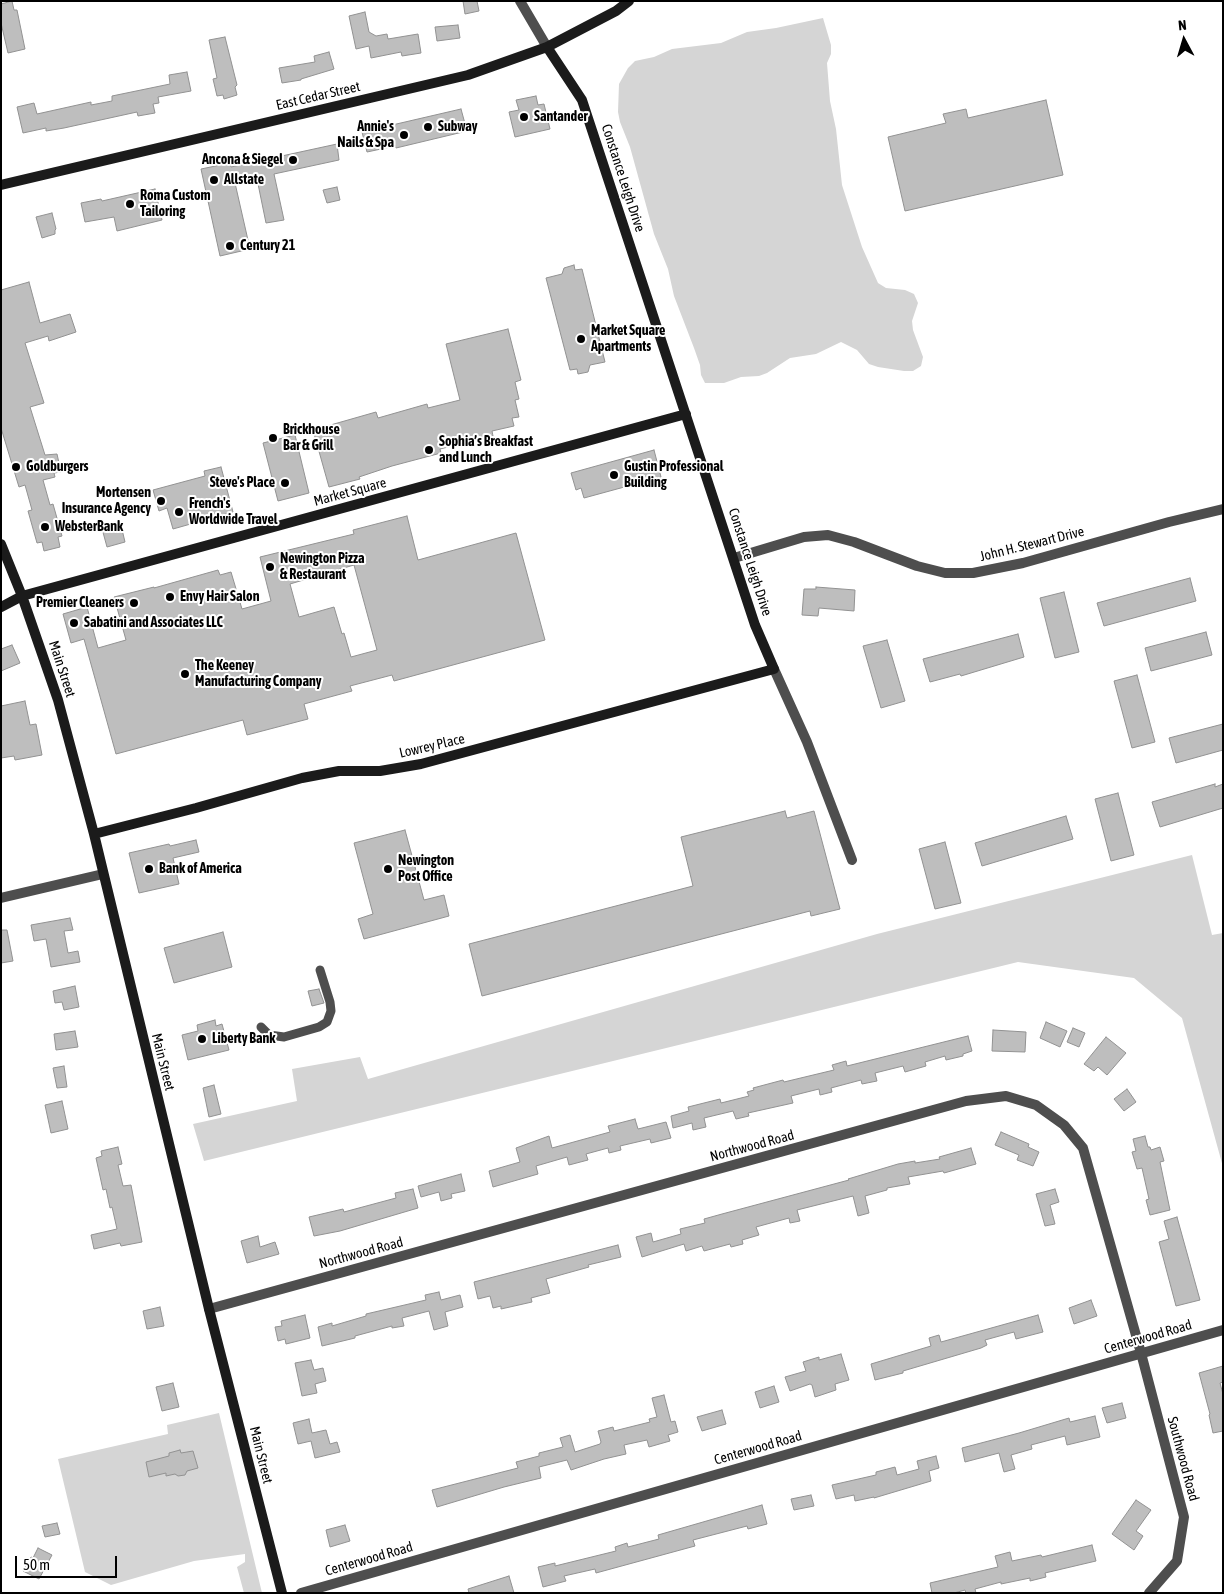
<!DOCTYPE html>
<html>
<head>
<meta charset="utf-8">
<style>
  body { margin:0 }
  #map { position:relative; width:1224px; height:1594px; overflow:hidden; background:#fff; font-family:"Asap Condensed",sans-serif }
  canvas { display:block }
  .frame { position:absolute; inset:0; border:2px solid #000; pointer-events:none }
  .north { position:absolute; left:1159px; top:15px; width:50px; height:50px; -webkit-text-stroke:4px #fff; paint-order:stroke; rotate:354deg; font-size:14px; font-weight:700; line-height:20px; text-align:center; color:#000 }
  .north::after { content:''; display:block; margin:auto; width:18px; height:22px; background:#000; clip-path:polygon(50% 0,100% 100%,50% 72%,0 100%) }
  .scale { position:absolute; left:15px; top:1556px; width:102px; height:22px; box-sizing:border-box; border:2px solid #000; border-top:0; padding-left:6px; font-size:15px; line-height:18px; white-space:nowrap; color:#000; -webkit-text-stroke:4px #fff; paint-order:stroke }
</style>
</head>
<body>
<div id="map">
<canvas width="1224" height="1594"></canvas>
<div class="frame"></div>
<div class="north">N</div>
<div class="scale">50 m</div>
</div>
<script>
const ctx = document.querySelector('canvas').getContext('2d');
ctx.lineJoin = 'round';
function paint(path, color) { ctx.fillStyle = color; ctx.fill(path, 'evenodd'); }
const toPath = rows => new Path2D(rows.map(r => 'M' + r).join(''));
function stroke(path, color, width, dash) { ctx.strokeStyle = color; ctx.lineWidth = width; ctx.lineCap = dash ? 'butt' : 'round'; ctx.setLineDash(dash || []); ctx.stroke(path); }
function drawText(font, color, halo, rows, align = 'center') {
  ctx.font = font + ' "Asap Condensed",sans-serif'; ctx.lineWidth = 4; ctx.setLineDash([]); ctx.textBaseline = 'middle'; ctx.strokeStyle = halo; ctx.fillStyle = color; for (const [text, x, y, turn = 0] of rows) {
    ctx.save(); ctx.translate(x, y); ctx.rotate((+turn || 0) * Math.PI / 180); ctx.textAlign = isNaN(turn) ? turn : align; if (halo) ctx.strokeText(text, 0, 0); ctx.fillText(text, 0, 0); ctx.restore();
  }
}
const green = toPath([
  [823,18,831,45,831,54,827,63,830,101,836,129,842,185,862,247,878,283,886,288,905,290,914,294,918,303,912,321,913,330,923,357,921,366,913,371,904,371,878,367,869,364,857,350,841,342,816,354,790,358,767,373,759,376,741,377,724,383,705,383,701,375,700,365,694,348,674,296,668,269,654,234,630,147,620,122,618,112,619,84,628,68,635,61,654,57,672,49,721,43,747,32,776,28],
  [1192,855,1212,935,1223,933,1223,1167,1182,1018,1134,978,1018,962,204,1161,193,1124,297,1101,292,1069,360,1057,368,1079,877,934],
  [219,1413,262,1593,244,1593,237,1567,245,1562,245,1554,194,1561,111,1585,85,1572,58,1459,168,1434,167,1425]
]);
const building = toPath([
  [12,1,14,10,17,10,25,49,8,53,1,23,1,4,12,1],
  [463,1,477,1,479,11,465,14,463,1],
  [365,12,369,32,376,36,387,34,388,39,418,34,421,53,402,56,401,52,371,58,369,46,356,49,349,16,365,12],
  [458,25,460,38,437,41,435,27,458,25],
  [225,37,237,85,235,87,237,95,224,99,223,95,217,96,213,79,217,78,209,40,225,37],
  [329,52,334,69,301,79,301,80,282,83,279,68,315,62,314,56,329,52],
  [187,72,191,91,158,97,159,103,153,104,155,113,138,116,137,112,64,128,46,131,46,128,23,133,17,107,34,103,37,114,91,102,91,105,112,101,112,96,170,84,169,75,187,72],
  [536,96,538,105,544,104,550,129,515,137,509,112,519,110,516,100,536,96],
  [1046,100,1063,175,905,211,888,137,946,123,943,114,966,109,968,118,1046,100],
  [461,109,467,131,396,148,395,146,367,152,362,132,461,109],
  [337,144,339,160,274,174,284,220,266,223,257,179,235,183,250,249,220,256,201,169,230,163,231,167,337,144],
  [337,187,340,200,327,203,323,190,337,187],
  [155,189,162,220,117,231,114,217,85,222,81,203,101,199,102,201,155,189],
  [52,213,56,229,55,230,55,234,42,238,36,217,52,213],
  [574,265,575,270,582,269,605,362,590,365,588,372,578,374,577,369,570,370,546,278,562,274,564,268,574,265],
  [29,282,40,323,70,314,76,332,49,341,48,336,25,343,44,403,30,407,45,455,57,454,61,472,54,473,55,477,43,480,50,505,53,504,62,536,58,537,60,547,44,551,42,542,37,543,28,511,32,510,25,485,19,487,1,428,1,290,29,282],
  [508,329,521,380,515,382,519,399,515,400,519,417,512,418,514,426,492,431,493,436,440,449,441,453,392,466,359,477,360,479,329,487,313,430,376,412,378,418,427,404,428,408,460,400,446,344,508,329],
  [295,435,309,493,278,501,263,443,295,435],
  [654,450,661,477,584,498,581,488,576,490,571,473,654,450],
  [221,467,233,512,173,529,167,508,159,511,153,490,205,476,204,471,221,467],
  [407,516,418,560,516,533,545,640,394,681,392,675,350,686,352,691,304,704,308,719,247,735,243,720,116,754,84,639,71,643,63,614,87,607,98,648,126,640,114,597,154,587,154,588,218,570,220,575,231,572,242,609,271,601,260,557,354,534,353,530,407,516],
  [354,565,377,650,351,657,344,633,342,634,334,607,299,617,290,584,354,565],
  [120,521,125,542,107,547,101,525,120,521],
  [1190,578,1196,601,1104,626,1097,603,1190,578],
  [816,587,855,590,854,611,819,608,818,616,802,615,804,589,816,589,816,587],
  [1064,592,1079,652,1055,658,1040,598,1064,592],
  [1206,632,1212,655,1151,671,1145,648,1206,632],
  [1018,634,1024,657,961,676,960,674,930,682,923,659,1018,634],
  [887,640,905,701,881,708,863,646,887,640],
  [12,645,20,663,1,671,1,649,12,645],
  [1137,675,1155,742,1132,748,1114,681,1137,675],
  [25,701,30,725,36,724,42,755,15,760,14,756,1,758,1,706,25,701],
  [1223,724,1223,750,1176,763,1169,738,1223,724],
  [1215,784,1215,787,1223,784,1223,808,1160,827,1152,802,1215,784],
  [1118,793,1134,855,1111,861,1095,799,1118,793],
  [785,811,787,818,814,811,840,909,811,916,810,911,482,996,469,944,693,886,681,837,785,811],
  [1066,816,1073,839,982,866,975,843,1066,816],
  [405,830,424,900,444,895,449,916,364,939,358,919,373,914,354,843,405,830],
  [196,840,199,852,173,858,179,884,139,893,129,853,169,844,170,846,196,840],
  [945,842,961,903,935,909,919,849,945,842],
  [70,918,73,930,64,931,68,953,78,951,80,962,51,967,46,939,34,941,31,925,70,918],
  [1,930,7,930,13,961,1,963,1,930],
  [223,932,232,967,174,983,164,948,223,932],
  [75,986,79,1007,64,1010,62,1002,55,1003,53,991,75,986],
  [319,989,324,1003,312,1006,308,991,319,989],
  [215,1020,216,1026,222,1024,229,1050,188,1060,182,1035,198,1031,197,1025,215,1020],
  [1046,1022,1067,1031,1060,1047,1040,1038,1046,1022],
  [1073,1028,1085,1033,1079,1047,1067,1042,1073,1028],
  [993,1030,1026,1032,1025,1052,992,1051,993,1030],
  [75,1031,78,1047,56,1050,54,1034,75,1031],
  [968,1036,972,1051,963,1054,963,1056,946,1060,945,1056,925,1062,926,1066,905,1072,903,1066,875,1073,877,1081,862,1084,861,1080,831,1088,832,1092,820,1095,819,1089,791,1096,793,1103,748,1113,749,1116,736,1119,733,1111,704,1118,706,1127,693,1130,692,1123,673,1128,671,1116,689,1111,688,1107,720,1099,721,1103,749,1096,747,1092,754,1090,753,1088,783,1080,784,1082,834,1070,832,1065,846,1061,847,1066,968,1036],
  [1106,1037,1126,1053,1107,1075,1098,1067,1094,1071,1084,1064,1106,1037],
  [64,1066,67,1087,57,1088,53,1068,64,1066],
  [214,1085,221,1114,209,1117,203,1088,214,1085],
  [1127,1089,1136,1102,1124,1111,1114,1099,1127,1089],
  [62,1101,68,1129,51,1133,45,1105,62,1101],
  [635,1119,638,1129,666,1122,671,1138,651,1143,650,1139,620,1146,621,1150,609,1153,608,1148,586,1154,588,1160,569,1165,567,1157,536,1166,538,1174,493,1187,489,1171,520,1162,516,1148,549,1136,552,1148,610,1132,608,1126,635,1119],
  [1001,1132,1029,1144,1028,1147,1039,1152,1033,1166,1017,1160,1019,1155,995,1145,1001,1132],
  [1145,1136,1148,1147,1150,1147,1151,1150,1160,1147,1164,1161,1160,1162,1170,1210,1150,1215,1146,1200,1149,1199,1142,1168,1137,1169,1132,1152,1136,1151,1133,1139,1145,1136],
  [118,1147,122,1164,118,1165,123,1186,131,1185,142,1242,121,1246,120,1243,94,1249,91,1235,117,1229,112,1207,110,1208,106,1189,103,1190,96,1158,102,1156,101,1151,118,1147],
  [971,1148,976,1164,944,1173,943,1171,908,1177,910,1184,887,1188,887,1190,865,1196,869,1213,858,1216,853,1196,797,1210,800,1221,790,1223,789,1218,756,1227,759,1235,742,1240,743,1244,731,1247,730,1244,704,1251,702,1246,686,1251,684,1244,642,1257,636,1237,651,1233,653,1242,681,1234,680,1229,705,1223,704,1219,722,1214,849,1180,848,1179,898,1164,915,1161,915,1163,940,1159,939,1157,971,1148],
  [461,1174,465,1191,451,1194,452,1198,441,1201,439,1192,421,1197,418,1186,461,1174],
  [413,1189,418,1208,340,1231,314,1236,309,1217,343,1209,344,1212,396,1198,395,1193,413,1189],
  [1055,1189,1059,1202,1050,1205,1055,1224,1045,1226,1036,1194,1055,1189],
  [1177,1217,1200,1300,1176,1306,1159,1242,1169,1239,1164,1221,1177,1217],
  [258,1236,260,1247,275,1242,279,1254,247,1263,241,1241,258,1236],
  [618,1245,621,1257,588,1265,589,1267,546,1279,550,1293,531,1298,532,1302,501,1309,501,1306,493,1308,490,1296,478,1299,474,1282,618,1245],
  [439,1292,441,1300,460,1295,463,1307,445,1312,448,1326,434,1330,429,1311,402,1318,404,1326,392,1328,392,1326,355,1336,355,1338,322,1346,318,1327,332,1323,332,1326,366,1316,366,1314,426,1300,425,1295,439,1292],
  [1091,1300,1097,1316,1074,1324,1069,1308,1091,1300],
  [160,1307,164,1326,147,1329,143,1311,160,1307],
  [305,1315,310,1338,286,1344,285,1339,278,1341,275,1327,282,1326,281,1321,305,1315],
  [1038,1315,1043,1332,1016,1339,1014,1332,985,1340,987,1345,981,1348,903,1371,903,1373,875,1380,871,1364,931,1346,929,1338,939,1335,941,1342,1038,1315],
  [841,1354,849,1380,835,1384,836,1390,815,1397,812,1385,810,1384,790,1391,785,1377,806,1371,803,1362,819,1357,819,1360,841,1354],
  [311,1360,314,1370,323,1368,326,1381,315,1384,317,1393,302,1396,295,1363,311,1360],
  [1223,1366,1223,1382,1220,1383,1223,1394,1223,1431,1213,1433,1209,1415,1210,1414,1199,1373,1223,1366],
  [173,1383,179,1407,162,1411,156,1387,173,1383],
  [774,1386,779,1402,760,1408,755,1392,774,1386],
  [664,1395,671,1422,675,1421,678,1432,668,1435,670,1441,649,1447,647,1440,624,1445,626,1454,604,1459,571,1470,567,1460,539,1467,541,1478,504,1487,437,1507,432,1490,518,1468,516,1462,539,1456,539,1453,563,1447,560,1438,570,1435,575,1452,600,1444,601,1442,598,1431,613,1427,614,1431,650,1422,649,1419,657,1417,652,1398,664,1395],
  [1122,1403,1126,1418,1107,1423,1102,1408,1122,1403],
  [722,1410,726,1424,702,1431,697,1417,722,1410],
  [1095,1416,1100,1437,1067,1445,1065,1436,1031,1445,1032,1449,1011,1455,1015,1469,1004,1472,999,1453,965,1462,962,1448,1019,1433,1069,1418,1070,1422,1095,1416],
  [309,1419,312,1433,326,1430,330,1444,337,1442,340,1452,315,1458,311,1441,298,1444,293,1423,309,1419],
  [180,1450,181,1453,193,1451,198,1468,187,1471,185,1475,178,1476,175,1474,166,1476,166,1473,149,1477,146,1462,169,1456,169,1453,180,1450],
  [936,1456,939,1468,929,1471,931,1481,874,1498,874,1497,855,1501,854,1495,836,1499,832,1485,876,1475,876,1472,895,1467,897,1475,919,1469,917,1461,936,1456],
  [811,1495,814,1506,794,1510,791,1499,811,1495],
  [1136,1500,1151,1510,1136,1531,1143,1536,1134,1550,1112,1534,1136,1500],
  [762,1505,767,1524,748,1529,747,1526,693,1540,695,1546,596,1573,595,1569,564,1576,566,1581,543,1587,538,1567,555,1563,555,1566,616,1551,615,1547,627,1543,628,1547,659,1539,658,1535,762,1505],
  [57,1523,60,1534,45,1537,42,1526,57,1523],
  [345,1525,350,1541,330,1547,326,1530,345,1525],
  [1092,1545,1096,1561,1045,1573,1046,1577,1030,1581,1030,1578,1001,1584,1001,1582,975,1589,976,1593,966,1593,965,1590,954,1593,932,1593,930,1583,998,1567,995,1556,1010,1552,1012,1561,1041,1555,1042,1557,1092,1545],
  [38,1548,52,1555,39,1579,23,1571,31,1557,33,1558,38,1548],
  [509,1576,514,1593,469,1593,468,1589,509,1576]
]);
const lane = toPath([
  [261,1027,269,1035,284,1037,319,1027,327,1022,331,1011,330,1002,320,970]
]);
const street = toPath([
  [520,1,547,47],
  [734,558,804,537,828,535,854,542,917,566,945,573,973,573,1023,563,1169,522,1223,509],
  [774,669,807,742,852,860],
  [1,898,103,874],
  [209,1309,966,1101,1006,1096,1036,1105,1064,1125,1083,1148,1141,1353,1184,1517,1177,1561,1149,1593],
  [301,1593,1223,1330]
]);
const secondary = toPath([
  [1,185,468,75,547,47,616,11,629,1],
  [1,544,22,596,58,700,94,834,209,1309,282,1593],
  [1,607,22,596,686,414],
  [94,834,196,808,302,778,339,771,380,771,421,764,774,669,755,625,582,100,547,47]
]);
const markers = [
  [524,117,5,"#000"],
  [428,127,5,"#000"],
  [404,135,5,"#000"],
  [293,160,5,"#000"],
  [214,180,5,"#000"],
  [130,204,5,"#000"],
  [230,246,5,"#000"],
  [581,339,5,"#000"],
  [273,438,5,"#000"],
  [429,450,5,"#000"],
  [16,467,5,"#000"],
  [614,475,5,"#000"],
  [285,483,5,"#000"],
  [161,501,5,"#000"],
  [179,512,5,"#000"],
  [45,527,5,"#000"],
  [270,567,5,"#000"],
  [170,597,5,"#000"],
  [134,603,5,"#000"],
  [74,623,5,"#000"],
  [185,674,5,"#000"],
  [149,869,5,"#000"],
  [388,869,5,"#000"],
  [202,1039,5,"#000"]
];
const streetNames = [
  ["East Cedar Street",318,96,-13],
  ["Constance Leigh Drive",623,178,72],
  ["Market Square",350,492,-15],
  ["John H. Stewart Drive",1032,544,-14],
  ["Constance Leigh Drive",750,562,72],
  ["Main Street",62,669,72],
  ["Lowrey Place",432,746,-13],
  ["Main Street",163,1062,76],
  ["Northwood Road",752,1146,-15],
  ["Northwood Road",361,1253,-15],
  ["Centerwood Road",1148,1337,-16],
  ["Centerwood Road",758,1448,-16],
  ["Main Street",261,1455,76],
  ["Southwood Road",1183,1459,75],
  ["Centerwood Road",369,1559,-16]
];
const poiNames = [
  ["Santander",534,117],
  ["Annie's",394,127,"right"],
  ["Nails & Spa",394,143,"right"],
  ["Subway",438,127],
  ["Ancona & Siegel",283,160,"right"],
  ["Allstate",224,180],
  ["Roma Custom",140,196],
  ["Tailoring",140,212],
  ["Century 21",240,246],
  ["Market Square",591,331],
  ["Apartments",591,347],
  ["Brickhouse",283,430],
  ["Bar & Grill",283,446],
  ["Sophia’s Breakfast",439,442],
  ["and Lunch",439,458],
  ["Goldburgers",26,467],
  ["Gustin Professional",624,467],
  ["Building",624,483],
  ["Steve's Place",275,483,"right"],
  ["Mortensen",151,493,"right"],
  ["Insurance Agency",151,509,"right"],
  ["French's",189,504],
  ["Worldwide Travel",189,520],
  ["WebsterBank",55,527],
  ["Newington Pizza",280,559],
  ["& Restaurant",280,575],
  ["Envy Hair Salon",180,597],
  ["Premier Cleaners",124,603,"right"],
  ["Sabatini and Associates LLC",84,623],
  ["The Keeney",195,666],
  ["Manufacturing Company",195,682],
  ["Newington",398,861],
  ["Post Office",398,877],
  ["Bank of America",159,869],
  ["Liberty Bank",212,1039]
];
paint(green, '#d5d5d5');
paint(building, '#bebebe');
stroke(building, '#929292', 1);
stroke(lane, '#4e4e4e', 9);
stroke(street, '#4e4e4e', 10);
stroke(secondary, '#1b1b1b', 10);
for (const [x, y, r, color] of markers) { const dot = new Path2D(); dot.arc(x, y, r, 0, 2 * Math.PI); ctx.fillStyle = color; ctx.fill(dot); stroke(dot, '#fff', 2); }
drawText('14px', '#000', '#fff', streetNames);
drawText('bold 14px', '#000', '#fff', poiNames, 'left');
</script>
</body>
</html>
